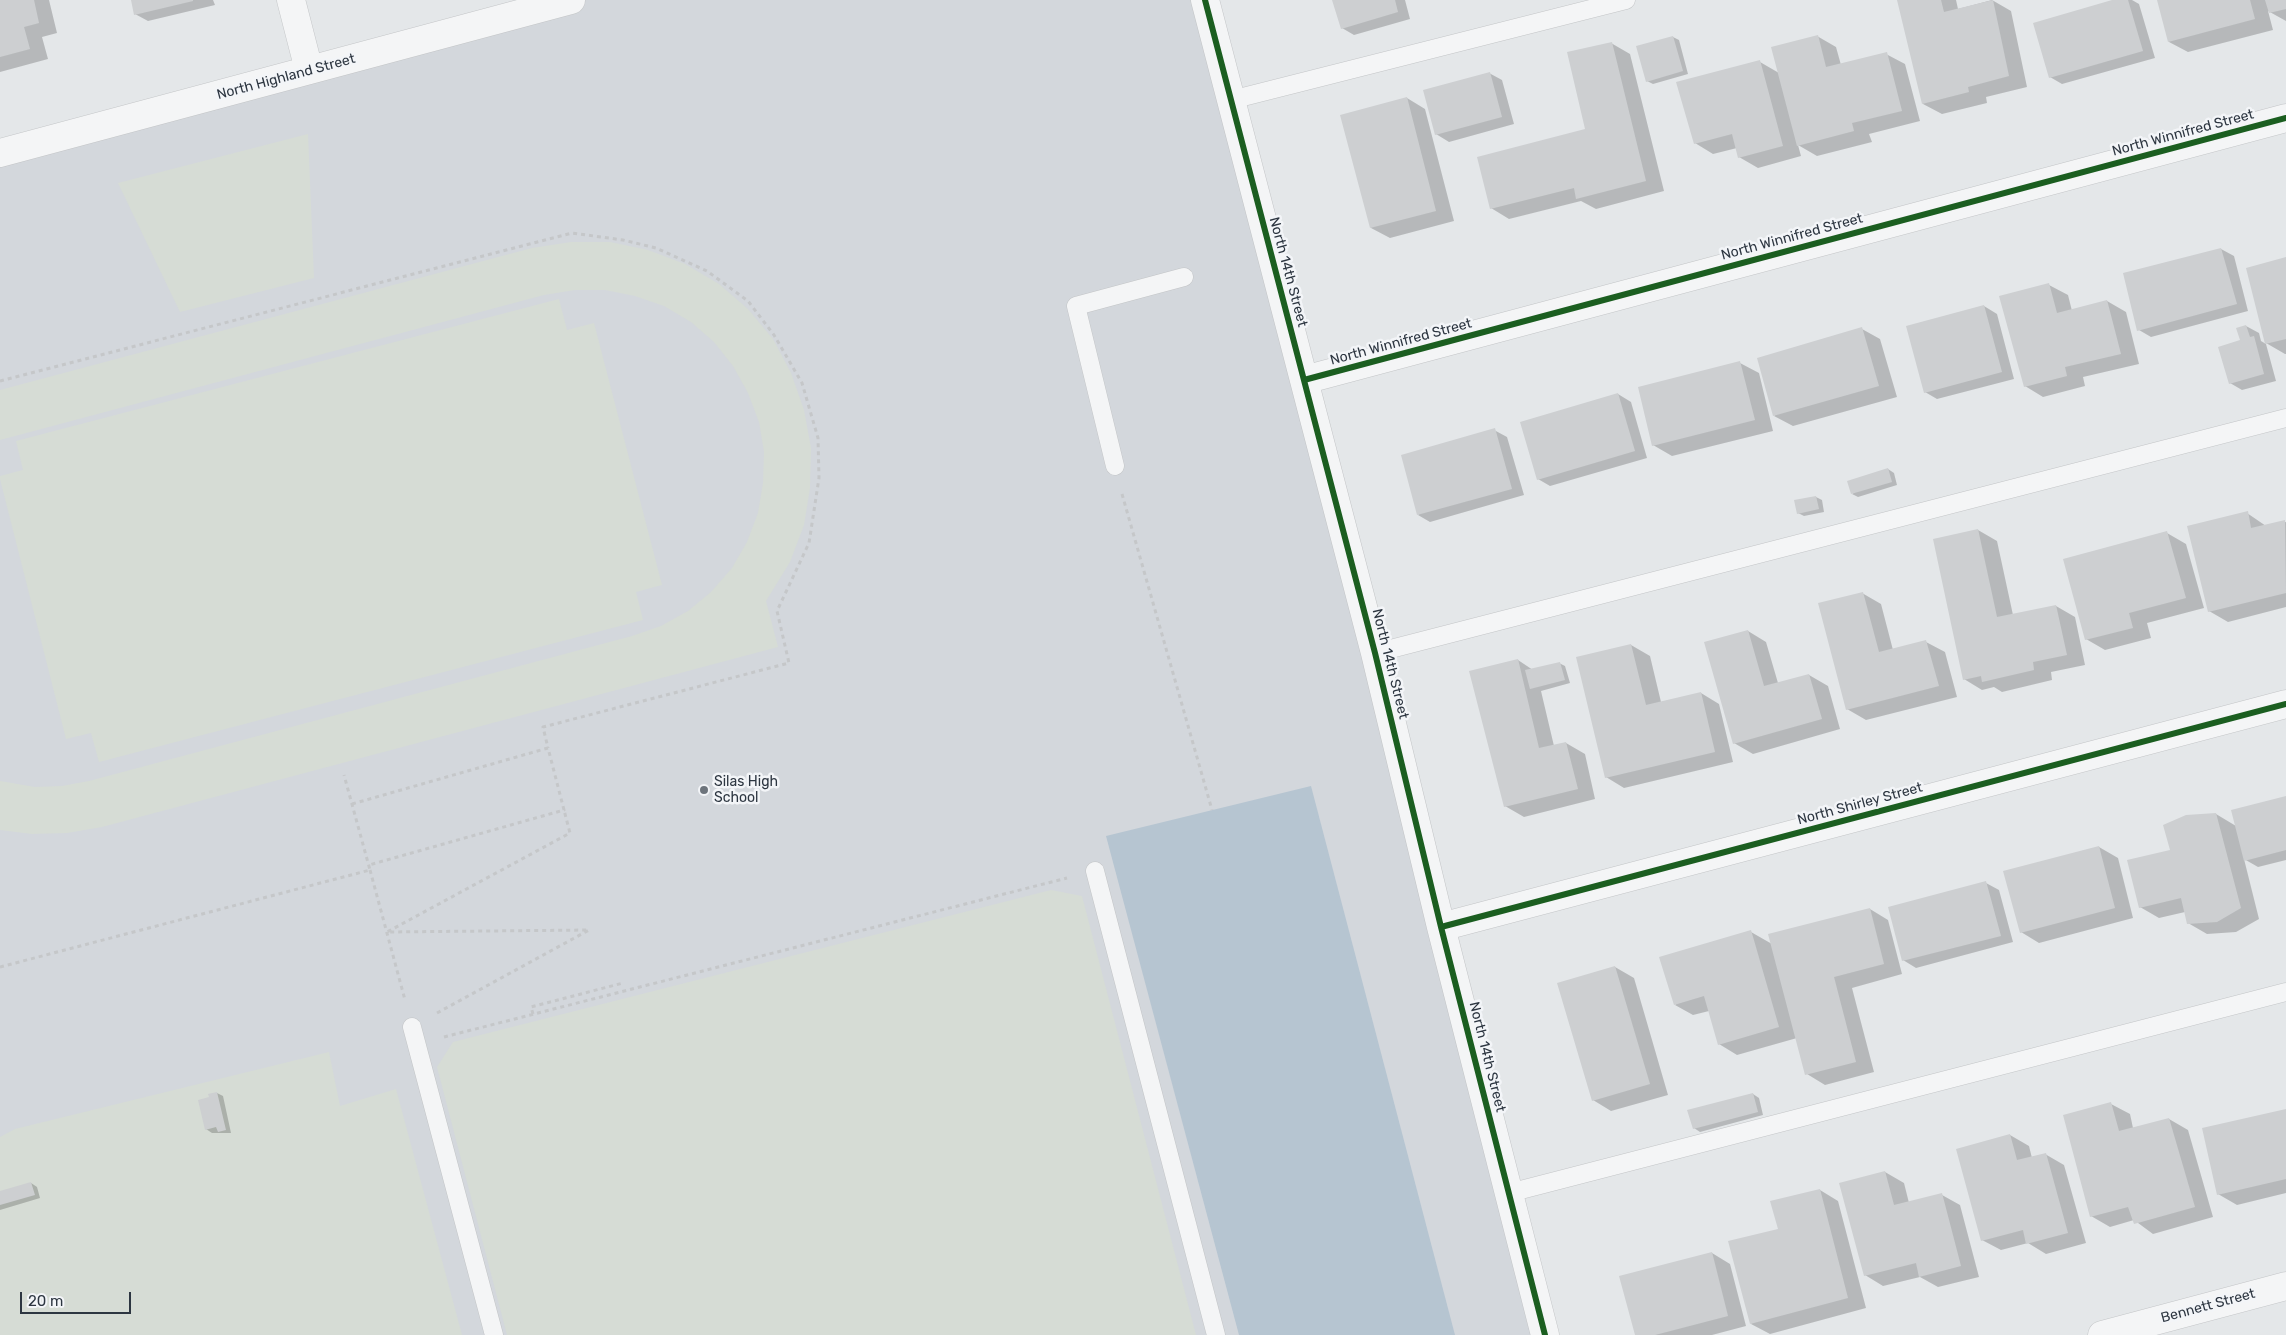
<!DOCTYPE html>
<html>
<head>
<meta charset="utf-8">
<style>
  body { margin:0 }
  #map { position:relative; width:2286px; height:1335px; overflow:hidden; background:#e4e7e9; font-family:Rubik,sans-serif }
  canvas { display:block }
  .scale { position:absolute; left:20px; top:1292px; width:111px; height:22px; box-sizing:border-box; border:2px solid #2d3641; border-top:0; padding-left:6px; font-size:15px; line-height:18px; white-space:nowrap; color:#2d3641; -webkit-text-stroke:4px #f3f5f8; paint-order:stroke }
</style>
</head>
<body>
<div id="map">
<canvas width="2286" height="1335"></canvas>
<div class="scale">20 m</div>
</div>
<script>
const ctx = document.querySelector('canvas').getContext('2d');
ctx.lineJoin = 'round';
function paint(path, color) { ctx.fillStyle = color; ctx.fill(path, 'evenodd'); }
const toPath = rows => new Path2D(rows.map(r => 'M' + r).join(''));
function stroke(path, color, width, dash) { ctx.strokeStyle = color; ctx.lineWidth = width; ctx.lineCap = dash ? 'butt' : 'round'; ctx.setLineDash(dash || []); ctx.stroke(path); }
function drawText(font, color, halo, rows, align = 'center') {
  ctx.font = font + ' Rubik,sans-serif'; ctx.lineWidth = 5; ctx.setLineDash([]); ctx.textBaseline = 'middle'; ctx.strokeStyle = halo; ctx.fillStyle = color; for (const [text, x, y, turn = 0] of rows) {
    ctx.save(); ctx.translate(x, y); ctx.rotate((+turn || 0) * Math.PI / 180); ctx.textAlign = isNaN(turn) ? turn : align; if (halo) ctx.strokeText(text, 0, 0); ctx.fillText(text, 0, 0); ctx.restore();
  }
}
const built = toPath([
  [571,0,1205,0,1545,1335,0,1335,0,153]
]);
const green = toPath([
  [308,134,314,278,180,312,118,183],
  [571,242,610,242,648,250,685,264,719,284,748,309,773,339,791,373,804,410,811,448,810,488,804,525,790,562,766,601,778,647,102,827,67,833,32,834,0,830,0,781,35,787,62,786,89,781,632,636,661,626,688,611,711,592,732,568,747,542,758,513,763,483,764,452,759,422,748,393,733,366,714,342,691,322,664,306,635,296,605,290,575,290,544,295,0,440,0,390,532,248],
  [559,299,567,330,594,323,662,585,636,592,643,620,99,762,91,733,66,739,0,479,0,476,23,470,16,441],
  [1051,890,1082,896,1196,1335,507,1335,437,1067,453,1042],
  [329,1052,340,1106,396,1089,462,1335,0,1335,0,1137,15,1129]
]);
const water = toPath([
  [1311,786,1455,1335,1239,1335,1106,836]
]);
const shadow = toPath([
  [0,0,49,0,57,33,42,37,48,59,0,72],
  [132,0,213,0,215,5,148,21,135,14],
  [1333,0,1405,0,1410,19,1354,35,1342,28],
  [1899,0,1956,0,1958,9,1992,0,2011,11,2027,87,1986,97,1987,103,1942,114,1923,104],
  [2117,0,2132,0,2139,4,2155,58,2062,84,2050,77],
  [2158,0,2286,0,2286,21,2268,11,2273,30,2188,52,2169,42],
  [1817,36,1836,47,1841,65,1886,54,1905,64,1920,121,1869,134,1872,142,1817,156,1798,145,1801,156,1758,168,1739,157,1737,148,1713,154,1695,143,1760,62,1779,73],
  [1673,37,1679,40,1688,74,1653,84,1647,81],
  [1611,43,1630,54,1664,191,1596,209,1581,201,1509,219,1491,208,1587,130],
  [1489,73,1502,80,1514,124,1449,142,1436,134],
  [1407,98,1425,109,1454,221,1390,238,1371,228],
  [2221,249,2234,256,2248,311,2151,337,2139,330],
  [2286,259,2286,354,2285,354,2266,343],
  [2049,285,2068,295,2072,311,2107,301,2126,312,2139,364,2083,377,2085,386,2043,397,2025,386],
  [1984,306,1997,314,2014,379,1937,399,1925,392],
  [2246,326,2259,333,2261,341,2266,344,2276,381,2242,390,2230,383],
  [1862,329,1880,339,1897,397,1793,426,1774,416],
  [1740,363,1759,373,1773,431,1672,456,1653,445],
  [1618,394,1631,402,1647,458,1550,486,1538,479],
  [1494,430,1507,437,1524,495,1430,522,1418,515],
  [1888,469,1894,473,1897,485,1858,497,1852,494],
  [1816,497,1822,500,1824,512,1804,516,1798,513],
  [2247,513,2266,526,2286,522,2286,607,2228,622,2209,611],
  [1978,530,1997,541,2013,615,2056,606,2075,617,2085,665,2051,672,2052,680,2002,692,1994,687,1982,690,1964,679],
  [2167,533,2186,544,2204,608,2147,623,2151,638,2105,650,2086,639],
  [1862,593,1881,604,1893,650,1926,642,1945,652,1957,697,1866,720,1847,709],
  [1748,631,1766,642,1778,683,1809,675,1828,686,1840,729,1753,754,1734,743],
  [1631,645,1650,656,1661,702,1701,693,1719,704,1733,762,1624,788,1606,777],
  [1518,660,1533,670,1559,663,1565,666,1570,683,1541,691,1554,746,1566,743,1585,754,1595,799,1524,817,1505,806],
  [2286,798,2286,860,2258,867,2244,859,2259,919,2236,932,2207,934,2188,923,2185,912,2159,918,2140,907,2171,851,2216,814,2236,826],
  [2099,847,2118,858,2133,918,2039,943,2021,932],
  [1986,883,1999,890,2013,942,1916,968,1903,960],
  [1870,909,1888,920,1902,974,1852,988,1874,1072,1825,1085,1807,1074,1797,1038,1737,1055,1719,1044,1709,1011,1693,1015,1675,1005,1751,932,1772,944],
  [1615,967,1634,978,1668,1095,1611,1111,1593,1100],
  [217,1093,223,1096,231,1133,212,1133,206,1129,210,1098],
  [1753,1094,1759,1098,1763,1115,1700,1132,1694,1128],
  [2111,1104,2130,1114,2133,1128,2169,1119,2188,1130,2213,1217,2153,1234,2134,1220,2110,1227,2091,1216],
  [2286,1110,2286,1193,2237,1205,2218,1194],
  [2010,1135,2029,1146,2032,1158,2045,1154,2064,1165,2086,1243,2046,1254,2028,1243,2001,1250,1982,1240],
  [1885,1172,1904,1183,1909,1203,1942,1195,1960,1205,1979,1277,1938,1287,1920,1277,1883,1286,1865,1275],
  [31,1183,37,1187,40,1198,0,1210,0,1192],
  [1820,1190,1838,1201,1866,1308,1770,1334,1751,1324],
  [1712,1253,1730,1264,1746,1326,1712,1335,1636,1335]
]);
const building = toPath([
  [0,0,34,0,39,23,24,27,30,49,0,57],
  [131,0,193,0,193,1,134,15],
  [1332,0,1395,0,1398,12,1341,29],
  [1897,0,1941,0,1944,12,1993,0,2009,76,1968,87,1969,92,1922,104],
  [2112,0,2128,0,2143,51,2049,78,2033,23],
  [2157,0,2250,0,2255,19,2168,42],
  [2265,0,2286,0,2286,9,2269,13],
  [1818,35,1826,67,1887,52,1902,111,1852,123,1854,131,1797,146,1771,47],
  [1673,36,1683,71,1646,82,1636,46],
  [1612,42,1646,181,1576,199,1574,188,1490,209,1477,157,1585,129,1567,52],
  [1760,60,1783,146,1738,158,1732,134,1694,144,1676,82],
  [1490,72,1502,117,1435,135,1423,90],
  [1407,97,1436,211,1370,228,1340,115],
  [2221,248,2237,304,2137,331,2123,273],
  [2286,257,2286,339,2265,344,2246,268],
  [2049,283,2057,313,2107,300,2121,354,2065,367,2067,376,2024,387,1999,296],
  [1984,305,2002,372,1924,393,1906,326],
  [2246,325,2250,337,2254,336,2264,374,2229,384,2218,347,2240,340,2236,328],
  [1862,327,1879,386,1773,416,1757,358],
  [1740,361,1755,420,1652,446,1638,387],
  [1618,393,1635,451,1537,480,1520,422],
  [1495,428,1512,489,1417,515,1401,455],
  [1888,468,1892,482,1851,494,1847,481],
  [1816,496,1819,509,1797,514,1794,500],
  [2248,511,2251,528,2285,520,2286,593,2208,612,2187,526],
  [1978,529,1997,617,2056,605,2067,655,2033,662,2034,670,1982,682,1981,676,1963,680,1933,539],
  [2167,531,2186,598,2129,613,2133,628,2085,640,2063,559],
  [1863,592,1879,652,1926,640,1939,686,1846,710,1818,603],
  [1748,630,1764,686,1809,674,1822,719,1733,744,1704,642],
  [1631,644,1646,705,1701,692,1715,752,1605,778,1576,657],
  [1518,659,1539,748,1566,742,1578,789,1504,807,1469,671],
  [1560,662,1565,680,1530,689,1525,670],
  [2286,796,2286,850,2244,861,2231,810],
  [2216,813,2241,908,2217,922,2187,924,2181,898,2139,908,2127,860,2170,850,2163,825,2186,815],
  [2099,846,2115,908,2020,933,2003,871],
  [1986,881,2001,936,1902,961,1888,907],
  [1870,908,1884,964,1834,977,1856,1062,1805,1075,1768,934],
  [1751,930,1779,1027,1718,1045,1704,996,1674,1005,1659,957],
  [1615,966,1650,1084,1592,1101,1557,983],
  [217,1092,226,1130,218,1132,216,1127,205,1130,198,1100,209,1097,208,1094],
  [1753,1093,1758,1112,1693,1129,1687,1110],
  [2111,1102,2119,1131,2169,1118,2195,1207,2134,1224,2128,1207,2090,1217,2063,1115],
  [2286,1109,2286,1179,2217,1195,2202,1128],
  [2010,1134,2017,1160,2046,1153,2068,1233,2026,1244,2023,1230,1981,1241,1956,1149],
  [1885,1171,1894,1205,1942,1193,1961,1266,1919,1277,1916,1263,1864,1276,1839,1183],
  [31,1182,35,1195,0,1205,0,1191],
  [1820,1189,1848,1298,1750,1324,1728,1241,1778,1229,1770,1201],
  [1712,1252,1728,1316,1655,1335,1635,1335,1619,1276]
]);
const path = toPath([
  [0,381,572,233,623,240,656,248,707,271,748,301,774,335,802,383,818,438,819,478,809,543,777,611,789,663,543,727,548,748],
  [1122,494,1212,810],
  [352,804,548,748,564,810,369,865],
  [370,870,405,1000],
  [0,967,370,870,344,775],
  [437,1013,589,930,387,932,570,833,564,810],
  [533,1014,531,1007,623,983],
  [444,1037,1067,878]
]);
const service = toPath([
  [1231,100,1626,0],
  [1115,466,1076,306,1184,277],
  [1375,653,2286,418],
  [1095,871,1216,1335],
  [412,1027,494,1335],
  [1509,1193,2286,992]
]);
const minor = toPath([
  [291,0,309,70],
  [1205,0,1375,653,1441,927,1545,1335],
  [0,153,571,0],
  [1304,380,2286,118],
  [1441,927,2286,704],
  [2102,1335,2286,1286]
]);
const cycleway = toPath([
  [1205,0,1375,653,1441,927,1545,1335],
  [1304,380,2286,118],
  [1441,927,2286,704]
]);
const markers = [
  [704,790,5,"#6d747c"]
];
const streetNames = [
  ["North Highland Street",286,77,-15],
  ["North Winnifred Street",2183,133,-15],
  ["North Winnifred Street",1792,237,-15],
  ["North 14th Street",1288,272,75],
  ["North Winnifred Street",1401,342,-15],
  ["North 14th Street",1390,664,76],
  ["North Shirley Street",1860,804,-15],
  ["North 14th Street",1487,1057,76],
  ["Bennett Street",2208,1306,-15]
];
const poiNames = [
  ["Silas High",714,782],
  ["School",714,798]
];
paint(built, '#d3d7dc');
paint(green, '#d6dcd5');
paint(water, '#b6c5d1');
paint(shadow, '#0003');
paint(building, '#cdcfd1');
stroke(service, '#c3c5c7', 19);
stroke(minor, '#c3c5c7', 29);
stroke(path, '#c5c7c9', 3, [4, 4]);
stroke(service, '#f4f5f6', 18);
stroke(minor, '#f4f5f6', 28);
stroke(cycleway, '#1b5e20', 6);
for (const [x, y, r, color] of markers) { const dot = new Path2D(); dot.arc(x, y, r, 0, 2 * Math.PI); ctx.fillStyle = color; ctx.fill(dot); stroke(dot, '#f3f5f8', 2); }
drawText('14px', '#2d3641', '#f3f5f8', streetNames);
drawText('14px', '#2d3641', '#f3f5f8', poiNames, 'left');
</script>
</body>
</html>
